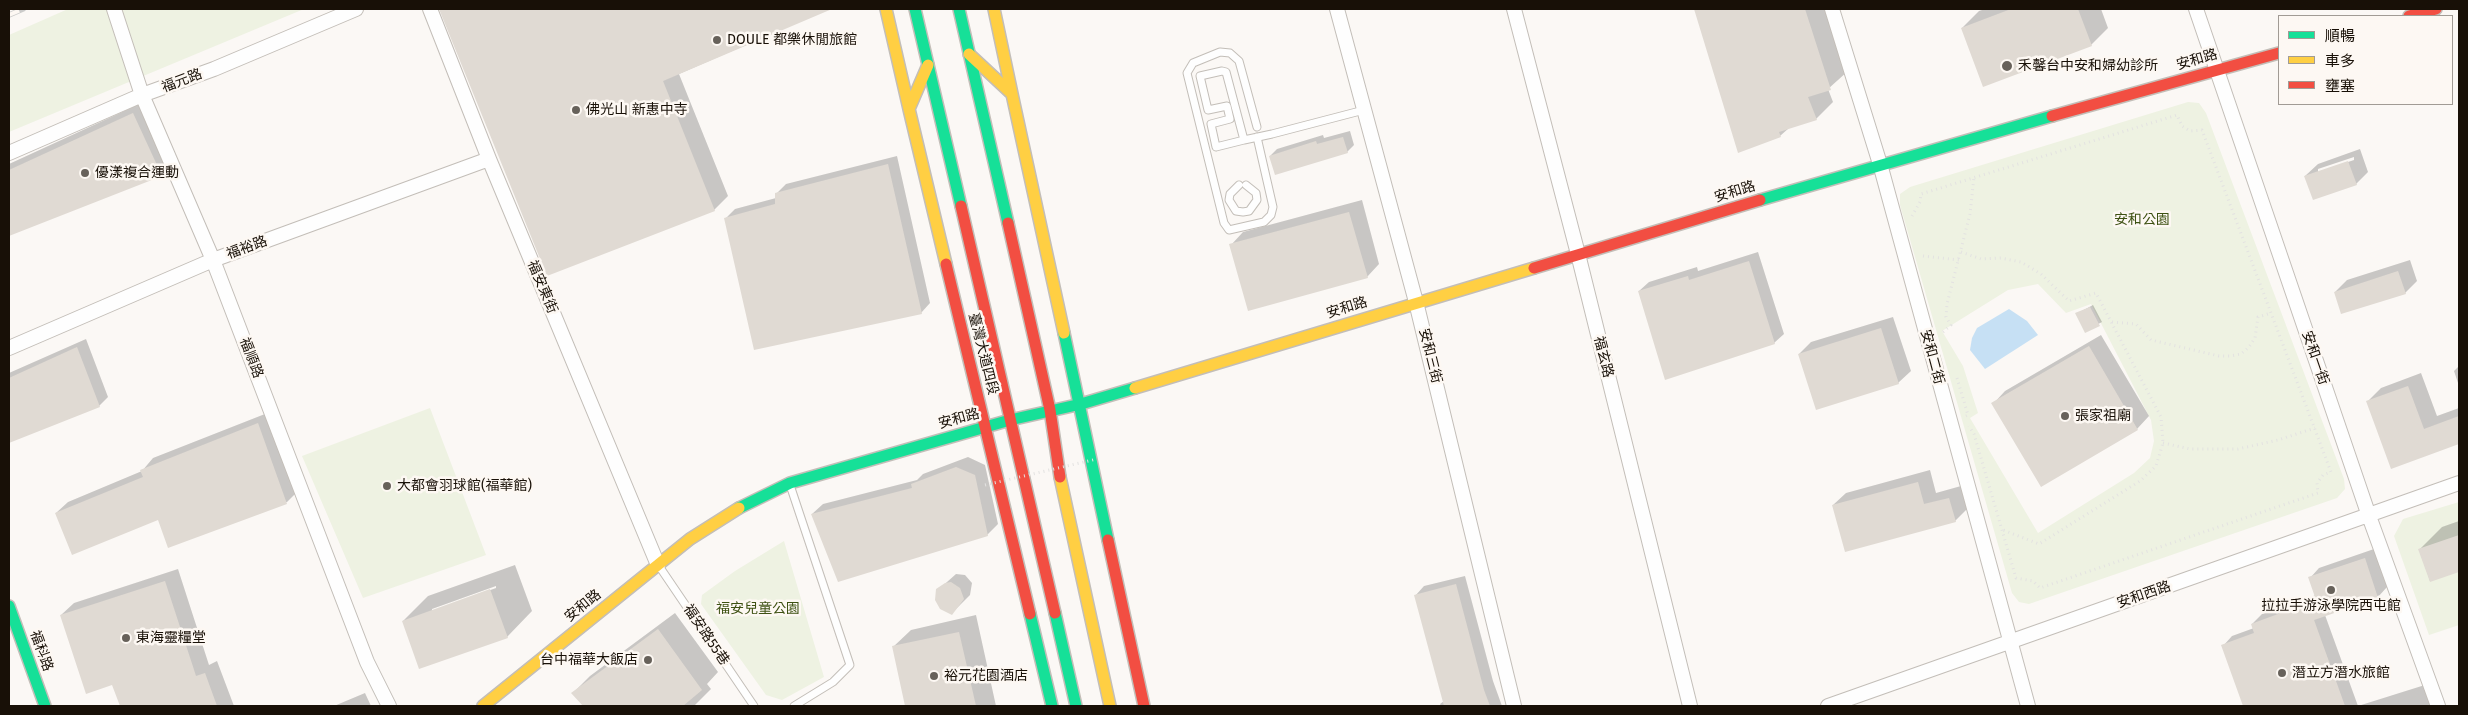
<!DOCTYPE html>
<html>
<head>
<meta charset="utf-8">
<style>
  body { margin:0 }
  #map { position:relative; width:2468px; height:715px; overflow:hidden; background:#fbf8f5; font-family:"Fira Sans","Noto Sans TC",sans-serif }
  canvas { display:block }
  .frame { position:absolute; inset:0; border:10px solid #181007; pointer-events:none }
  .legend { position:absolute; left:2278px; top:15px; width:175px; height:90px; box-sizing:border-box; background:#fdf8f3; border:1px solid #a19b95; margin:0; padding:6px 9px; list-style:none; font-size:15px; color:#181007 }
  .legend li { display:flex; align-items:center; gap:10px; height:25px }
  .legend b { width:25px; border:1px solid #a19b95 }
</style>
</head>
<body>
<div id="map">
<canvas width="2468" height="715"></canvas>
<div class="frame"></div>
<ul class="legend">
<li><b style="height:6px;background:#16e098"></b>順暢</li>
<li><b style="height:6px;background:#ffcf43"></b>車多</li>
<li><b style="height:6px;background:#f24e42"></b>壅塞</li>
</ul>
</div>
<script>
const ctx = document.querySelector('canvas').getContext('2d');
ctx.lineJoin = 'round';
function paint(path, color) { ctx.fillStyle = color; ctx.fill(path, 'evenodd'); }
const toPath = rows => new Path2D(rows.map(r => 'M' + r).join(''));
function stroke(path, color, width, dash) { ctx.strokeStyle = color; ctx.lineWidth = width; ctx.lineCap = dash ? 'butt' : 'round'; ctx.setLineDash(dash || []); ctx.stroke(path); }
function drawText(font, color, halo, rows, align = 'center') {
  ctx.font = font + ' "Fira Sans","Noto Sans TC",sans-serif'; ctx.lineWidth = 5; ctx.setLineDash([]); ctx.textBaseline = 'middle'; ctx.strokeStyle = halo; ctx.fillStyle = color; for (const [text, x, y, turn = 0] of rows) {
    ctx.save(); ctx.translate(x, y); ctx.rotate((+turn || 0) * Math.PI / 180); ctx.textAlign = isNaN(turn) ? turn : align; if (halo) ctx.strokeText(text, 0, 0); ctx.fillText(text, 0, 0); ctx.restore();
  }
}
const green = toPath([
  [68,9,304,9,9,132,9,35],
  [2188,102,2199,103,2206,113,2344,479,2345,489,2337,498,2029,604,2019,602,2012,593,1900,205,1900,194,1910,187],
  [2038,284,2066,313,2091,304,2151,420,2154,441,2150,458,2134,473,2038,533,1970,418,1978,413,1963,366,1942,331,2008,290],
  [430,408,486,555,363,598,302,456],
  [2459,502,2459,625,2429,635,2394,536,2403,519],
  [784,541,824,677,782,700,766,695,701,604,702,595,735,571]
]);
const water = toPath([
  [2009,309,2027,321,2038,335,1985,369,1970,350,1972,338,1977,328]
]);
const shadow = toPath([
  [441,9,829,9,679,74,728,196,714,210,548,274],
  [1696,9,1827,9,1848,71,1828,89,1833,102,1816,119,1789,128,1780,136,1739,151],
  [1985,9,2101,9,2108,28,2091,45,1962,28,1979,11],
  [146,101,174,163,161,175,9,235,9,164],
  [1350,131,1354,145,1347,152,1270,156,1277,149,1323,135,1324,138],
  [2360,149,2368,172,2356,184,2305,176,2318,164],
  [2354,157,2354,160,2318,172,2318,169],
  [897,156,930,303,921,313,726,218,735,209,776,198,776,194,786,184],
  [1362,200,1379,264,1367,277,1231,245,1243,232],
  [1758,252,1784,334,1774,343,1639,291,1649,282,1697,267,1698,271],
  [2410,260,2417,281,2405,293,2335,292,2347,280],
  [2093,305,2102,322,2085,331,2076,314],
  [1893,317,1911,371,1898,383,1799,354,1811,342],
  [2101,335,2149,416,2137,429,2041,485,1993,404,2005,391],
  [86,339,108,397,99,406,9,442,9,373],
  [2459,366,2459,386,2454,371],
  [2421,373,2437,416,2459,408,2459,443,2392,467,2368,401,2381,388],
  [270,412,298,491,287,502,169,547,159,519,56,513,68,502,142,471,153,458],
  [968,457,985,465,998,524,987,535,812,514,823,504,917,480,923,474],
  [1930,470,1936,493,1961,486,1968,508,1955,521,1833,505,1846,493],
  [2459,521,2459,571,2430,581,2420,549,2442,527],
  [2374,549,2387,587,2378,597,2325,615,2358,706,2428,684,2436,706,2245,706,2223,646,2232,636,2254,628,2252,624,2262,614,2316,595,2310,578,2319,568],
  [515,565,532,611,507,637,403,621,428,596],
  [496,586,496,588,432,611,432,609],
  [178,569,209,665,217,661,234,706,121,706,113,684,61,615,74,603],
  [956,574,965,575,972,583,970,595,952,613,938,590],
  [1465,576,1493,681,1502,706,1441,706,1440,704,1444,701,1415,596,1424,586],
  [675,613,718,672,707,684,711,689,694,706,584,706,573,693,590,676],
  [976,615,996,706,907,706,893,647,911,630],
  [365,693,371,706,334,706]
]);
const building = toPath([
  [439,9,832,9,663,81,715,211,547,276],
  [1694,9,1805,9,1831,90,1808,97,1817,120,1779,132,1781,137,1738,153],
  [2011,9,2078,9,2092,46,1983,87,1961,28],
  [133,113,162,176,9,236,9,170],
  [1343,137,1348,153,1275,175,1269,156,1316,141,1317,144],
  [2348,161,2357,185,2313,200,2304,176],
  [888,164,922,314,754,350,724,218,775,204,775,193],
  [1349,212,1368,278,1248,311,1229,244],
  [1749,261,1775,344,1665,380,1638,291,1688,276,1689,280],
  [2398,271,2406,294,2341,314,2334,292],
  [2090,307,2100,326,2085,333,2075,313],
  [1881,328,1899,384,1816,410,1798,354],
  [2089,346,2138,430,2041,487,1991,403],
  [77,347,100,407,9,443,9,378],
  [2408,386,2424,429,2459,416,2459,444,2391,469,2366,401],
  [258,423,287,504,168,548,158,520,72,555,55,513,143,477,140,470],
  [956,467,975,475,988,536,838,582,811,514,912,488,911,484],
  [1918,482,1924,504,1949,498,1956,522,1845,552,1832,505],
  [2459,535,2459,572,2430,582,2418,549],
  [2365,558,2378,598,2314,620,2345,706,2243,706,2221,645,2254,633,2251,624,2316,600,2308,577],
  [165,581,196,676,205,673,217,706,120,706,112,685,86,694,60,615],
  [951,582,960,588,964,599,952,615,940,609,935,600,936,589,945,583],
  [1456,584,1484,690,1490,706,1444,706,1414,595],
  [490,589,508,638,419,669,402,621],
  [658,629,702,690,683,706,583,706,571,693],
  [959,632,976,706,905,706,892,646]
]);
const path = toPath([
  [1912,216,1920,202,1921,194,2177,115,2182,126,2190,131,2202,130,2331,472,2323,475,2317,483,2318,493,2040,588,2033,581,2016,578,1974,434,1969,426],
  [1961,252,1981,259,2001,258,2021,262,2041,274,2069,301,2096,293,2161,417,2163,443,2156,466,2140,481,2039,544,2003,530],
  [1923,256,1959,260],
  [2112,322,2136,324,2151,340,2219,356,2230,356,2241,354,2249,347,2255,338,2258,317,2271,313],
  [1943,332,1951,325,1946,317,1947,304,1970,214,1974,177],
  [1957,378,1968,415,1966,416],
  [2163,443,2190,449,2238,449,2278,440,2315,428]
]);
const lane = toPath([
  [1257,137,1273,207,1271,215,1264,222,1229,230,1224,223,1187,73,1193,63,1220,52,1230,53,1239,61,1257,127],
  [1244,140,1226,72,1222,71,1200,76,1208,110,1227,106,1230,119,1211,124,1216,147,1244,140,1272,134,1364,110],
  [1239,185,1230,194,1229,200,1236,211,1243,212,1249,211,1257,200,1256,193,1246,185],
  [790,485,850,665,833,682,794,706],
  [659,566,754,706]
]);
const street = toPath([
  [114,9,142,95,213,260,367,662,389,706],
  [430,9,489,159,658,565],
  [1337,9,1416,302,1514,706],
  [1514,9,1578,254,1690,706],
  [1832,9,1880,164,2028,706],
  [2196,9,2369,516,2438,706],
  [9,153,142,95,214,69,356,9],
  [9,348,213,260,489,159],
  [1828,706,2459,483]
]);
const fast = toPath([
  [915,9,961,206],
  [959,9,1008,223],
  [1760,200,2052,116],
  [1064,333,1108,540],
  [739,508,790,483,1010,420,1081,404,1135,388],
  [9,606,45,706],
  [1055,613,1076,706],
  [1030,614,1052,706]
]);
const slow = toPath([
  [886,9,909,109],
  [994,9,1012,94],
  [969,54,1012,94,1064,333],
  [928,65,909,109,946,264],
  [1135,388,1534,268],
  [1060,477,1110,706],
  [483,706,690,539,739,508]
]);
const jam = toPath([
  [2409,16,2436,9],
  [2052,116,2279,53],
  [961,206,1055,613],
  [1008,223,1050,410,1060,477],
  [946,264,1030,614],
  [1534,268,1760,200],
  [1108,540,1144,706]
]);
const rail = toPath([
  [9,15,23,9]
]);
const pathBridge = toPath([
  [985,485,1097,459]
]);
const markers = [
  [717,40,5,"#67615a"],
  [2007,66,6,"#67615a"],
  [576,110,5,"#67615a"],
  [85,173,5,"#67615a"],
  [2065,416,5,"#67615a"],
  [387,486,5,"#67615a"],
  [2331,590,5,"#67615a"],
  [126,638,5,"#67615a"],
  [648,660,5,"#67615a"],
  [2282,673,5,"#67615a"],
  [934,676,5,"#67615a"]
];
const poiNames = [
  ["DOULE 都樂休閒旅館",727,40],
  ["禾馨台中安和婦幼診所",2018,66],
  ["佛光山 新惠中寺",586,110],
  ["優漾複合運動",95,173],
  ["張家祖廟",2075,416],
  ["大都會羽球館(福華館)",397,486],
  ["拉拉手游泳學院西屯館",2331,606,"center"],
  ["東海靈糧堂",136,638],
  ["台中福華大飯店",638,660,"right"],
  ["潛立方潛水旅館",2292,673],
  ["裕元花園酒店",944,676]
];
const streetNames = [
  ["安和路",2197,60,-16],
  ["福元路",182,81,-21],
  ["安和路",1735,192,-17],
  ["福裕路",247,248,-20],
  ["福安東街",542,287,67],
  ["安和路",1347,308,-17],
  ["臺灣大道四段",983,354,76],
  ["安和三街",1430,356,76],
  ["福玄路",1603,357,76],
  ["安和二街",1932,357,75],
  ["福順路",251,358,69],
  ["安和一街",2315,358,71],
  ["安和路",959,419,-15],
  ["安和西路",2144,595,-19],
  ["安和路",583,606,-39],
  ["福安路55巷",706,635,56],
  ["福科路",41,651,70]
];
const parkNames = [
  ["安和公園",2142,220],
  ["福安兒童公園",758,609]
];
paint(green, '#eef2e2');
paint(water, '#c6e0f4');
paint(shadow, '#0003');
paint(building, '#e0dad3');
stroke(lane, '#c3beb8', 9);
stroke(street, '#c3beb8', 16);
stroke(fast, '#c3beb8', 14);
stroke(slow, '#c3beb8', 14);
stroke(jam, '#c3beb8', 14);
stroke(path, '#e3e2e1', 3, [1, 4]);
stroke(lane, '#fefefe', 7);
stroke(street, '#fefefe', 14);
stroke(fast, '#16e098', 11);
stroke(slow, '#ffcf43', 11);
stroke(jam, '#f24e42', 11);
stroke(rail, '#cbcbca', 5.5);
stroke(rail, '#fdf8f3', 4, [11]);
stroke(pathBridge, '#e3e2e1', 3, [1, 4]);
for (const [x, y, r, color] of markers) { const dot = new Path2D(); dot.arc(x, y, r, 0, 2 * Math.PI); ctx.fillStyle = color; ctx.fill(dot); stroke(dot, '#fdf8f3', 2); }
drawText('14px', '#181007', '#fdf8f3', poiNames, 'left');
drawText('14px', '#181007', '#fdf8f3', streetNames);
drawText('14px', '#3e5113', '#fdf8f3', parkNames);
</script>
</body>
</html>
